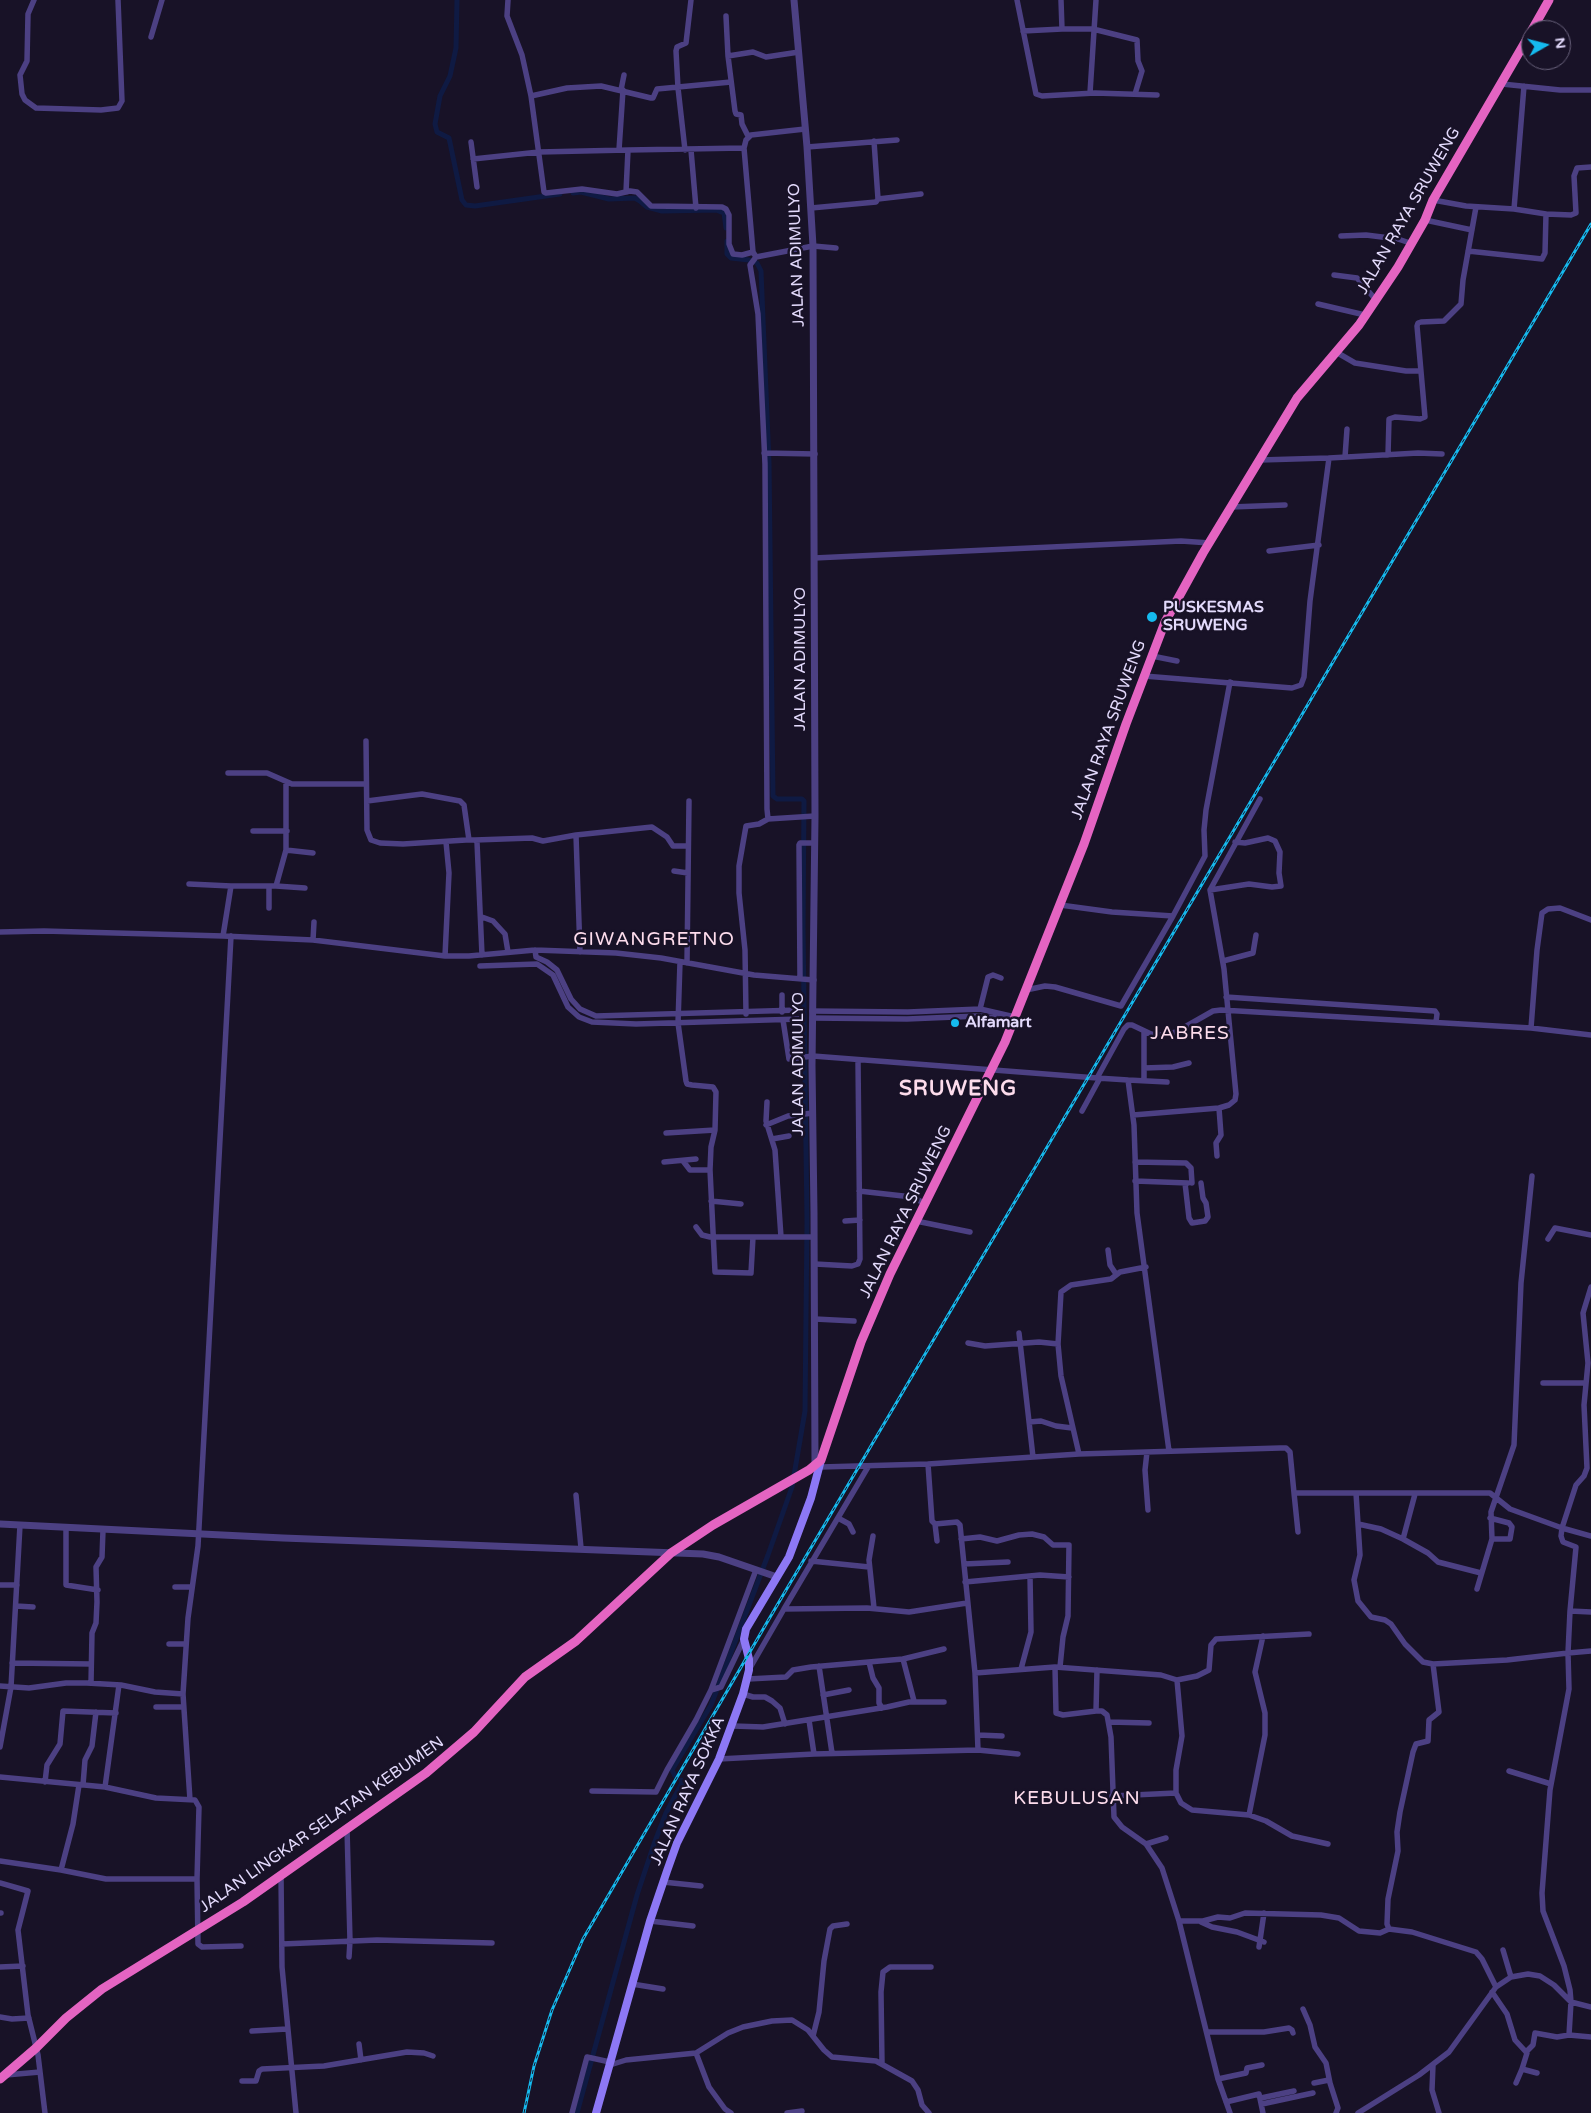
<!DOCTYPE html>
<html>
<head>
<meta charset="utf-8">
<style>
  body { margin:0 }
  #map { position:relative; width:1591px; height:2113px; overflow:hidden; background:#181227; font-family:"Varela Round",sans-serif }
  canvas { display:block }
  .north { position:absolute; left:1521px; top:20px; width:50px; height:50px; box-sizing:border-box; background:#181227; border:1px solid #69627c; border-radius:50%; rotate:82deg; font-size:14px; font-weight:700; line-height:20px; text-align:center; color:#e3dafc }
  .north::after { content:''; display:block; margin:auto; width:18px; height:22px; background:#15baee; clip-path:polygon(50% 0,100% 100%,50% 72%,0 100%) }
</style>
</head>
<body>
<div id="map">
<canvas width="1591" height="2113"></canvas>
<div class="north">N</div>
</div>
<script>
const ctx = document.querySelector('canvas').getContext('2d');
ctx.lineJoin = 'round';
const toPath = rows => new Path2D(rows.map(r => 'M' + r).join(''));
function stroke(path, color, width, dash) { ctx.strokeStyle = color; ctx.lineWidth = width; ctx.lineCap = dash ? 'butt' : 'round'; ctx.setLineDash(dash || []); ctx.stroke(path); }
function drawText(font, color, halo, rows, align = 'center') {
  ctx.font = font + ' "Varela Round",sans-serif'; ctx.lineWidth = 5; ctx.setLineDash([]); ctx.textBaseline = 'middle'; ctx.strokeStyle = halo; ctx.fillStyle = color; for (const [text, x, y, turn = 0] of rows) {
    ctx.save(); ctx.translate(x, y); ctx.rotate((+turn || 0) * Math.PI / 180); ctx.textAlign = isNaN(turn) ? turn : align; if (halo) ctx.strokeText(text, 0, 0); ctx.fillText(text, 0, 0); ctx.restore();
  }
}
const canal = toPath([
  [457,0,456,48,450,76,440,96,435,124,437,132,449,138,462,200,466,205,475,206,560,194],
  [573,193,581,192,609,199,635,198,640,201,647,207,662,211,716,210,724,213,726,228],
  [675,1776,672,1770,711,1705,768,1555,792,1487,805,1411,807,1222,803,929,804,801,802,799,777,799,773,796,769,463,761,271,757,263,749,260,731,258,727,254,727,241],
  [577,2113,637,1895,654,1844,666,1813,682,1783,681,1780]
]);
const minor = toPath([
  [34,0,28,14,27,61,20,75,22,94,25,100,36,108,101,110,118,108,122,101,118,0],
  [508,0,507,16,522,55,531,96,544,192,546,193,582,189,617,194,630,191,637,192,651,206,722,207,726,209,729,215,729,244,733,254,742,255,753,252],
  [1017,0,1036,94,1042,96,1095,93,1157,95],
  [1061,0,1062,29,1093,29,1137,40,1138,61,1142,71,1135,94],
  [726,16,728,56,735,111,736,114,741,115,742,124,748,136],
  [1023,31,1062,29],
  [151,37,162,0],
  [728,56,753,52,766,57,799,52],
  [1502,84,1560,90,1591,90],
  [621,90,624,75],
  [1090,93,1096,0],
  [531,96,567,88,601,86,651,98,653,98,657,89,731,82],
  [805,129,751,135,746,140,744,148,753,252,756,257,750,265,758,314,765,464,767,809,768,819,815,816],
  [874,141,878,199],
  [471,142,477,187],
  [807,147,897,140],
  [619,150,623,90],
  [685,150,678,88,676,51,677,47,686,43,691,0],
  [691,150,696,208],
  [473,159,539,152,628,150],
  [626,192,628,150,744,148],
  [1433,200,1466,206,1514,209,1546,214,1545,253,1542,259,1468,251],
  [811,208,876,202,878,199,921,194],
  [1514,209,1524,86],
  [1546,214,1571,215,1576,213,1574,176,1577,168,1591,167],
  [1425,220,1472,230],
  [1341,236,1366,235,1398,239,1410,243],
  [756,257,813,246,836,248],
  [1334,275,1357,278,1376,300],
  [1318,304,1365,315],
  [1336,352,1355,363,1406,371,1420,371],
  [764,453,815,454],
  [1388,455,1389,419,1395,417,1420,419,1425,417,1417,326,1418,323,1421,322,1444,321,1461,304,1463,280,1476,207],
  [1345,457,1347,429],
  [1329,458,1418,453,1442,454],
  [1231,507,1285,505],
  [1269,551,1319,545],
  [814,558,1181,541,1210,543],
  [1174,605,1220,610],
  [1152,656,1177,661],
  [1144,676,1292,688,1301,685,1304,677,1310,601,1329,458,1260,460],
  [366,741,367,830,371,840,380,843,403,844,466,840,475,840,477,842,482,955],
  [228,773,267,773,292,784,366,784],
  [367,801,422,794,460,801,464,805,469,840],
  [253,831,287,831],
  [576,835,652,827,667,837,673,846,688,846],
  [475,840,532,838,543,841,576,835,580,952],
  [286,850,313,853],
  [674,871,688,873],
  [189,884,231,886,276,886,305,888],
  [276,886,286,850,286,782],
  [1210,890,1249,884,1272,887,1281,886,1279,873,1280,852,1275,841,1268,838,1245,843,1235,842],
  [1060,905,1112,912,1173,916,1205,856,1204,830,1206,810,1230,682],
  [269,908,269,886],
  [482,917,493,921,505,934,508,952],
  [0,932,44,931,223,936,313,940,445,956,469,956,535,950,616,953,661,958,754,975,814,980],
  [223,936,231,886],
  [313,940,314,922],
  [535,950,536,957,547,962,557,970,571,999,580,1009,596,1016,799,1010],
  [445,956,449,873,446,842],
  [1223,961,1253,953,1256,935],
  [680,962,678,1023,686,1081,687,1084,692,1085,713,1087,716,1092,715,1130,711,1147,710,1170,715,1272,751,1273,753,1237],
  [687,963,689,801],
  [480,966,537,964,553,975,568,1007,579,1017,592,1022,636,1024,800,1019],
  [800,978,799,845,800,843,815,843],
  [1026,990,1045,986,1055,987,1121,1006,1173,916],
  [782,995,782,1012],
  [1226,997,1435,1011,1437,1014,1436,1022],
  [980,1009,988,977,993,975,1001,978],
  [812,1011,908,1012,980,1009,1015,1017],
  [746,1014,745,950,739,893,739,866,746,826,759,824,768,819],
  [812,1018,907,1019,979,1016,995,1018,1012,1025],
  [783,1020,789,1059,813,1056,1097,1078,1124,1029,1128,1025,1132,1025,1151,1034,1164,1035,1176,1032,1213,1011,1221,1010,1531,1028,1591,1035],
  [1531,1028,1537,950,1542,913,1548,909,1560,908,1591,920],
  [1144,1032,1144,1081],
  [1144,1068,1173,1067,1189,1063],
  [1097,1078,1128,1080,1134,1125,1137,1213,1169,1451],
  [1128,1080,1167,1082],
  [767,1102,766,1121,775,1150,781,1237],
  [1082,1111,1100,1078],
  [1133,1115,1219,1108,1229,1105,1235,1100,1236,1094,1224,969,1210,890,1260,799],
  [766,1125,788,1116,813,1113],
  [666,1133,715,1130],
  [772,1139,789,1136],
  [1217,1156,1216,1143,1221,1135,1219,1108],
  [683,1161,690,1170,710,1170],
  [664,1162,696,1159],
  [1135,1162,1186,1163,1191,1168,1192,1183],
  [1135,1181,1188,1183],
  [1185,1183,1189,1218,1192,1223,1205,1221,1208,1217,1206,1203,1203,1198,1201,1183],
  [859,1191,912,1197,924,1203],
  [711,1201,741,1204],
  [845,1221,860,1220],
  [916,1221,970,1232],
  [696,1227,702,1235,710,1237,814,1237],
  [1548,1239,1555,1228,1591,1235],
  [1108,1250,1110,1265,1116,1274],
  [815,1264,852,1266,858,1264,860,1259,858,1060],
  [815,1319,854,1321],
  [1019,1333,1033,1457],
  [968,1343,985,1346,1039,1342,1058,1344],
  [1543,1383,1585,1383],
  [1029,1422,1041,1421,1056,1426,1072,1428],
  [1147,1452,1145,1470,1148,1510],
  [1079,1454,1061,1376,1058,1344,1061,1292,1071,1285,1111,1279,1120,1272,1146,1267],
  [821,1467,928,1464,1079,1454,1280,1448,1286,1448,1290,1452,1294,1493,1490,1493,1510,1509,1562,1528,1576,1485,1584,1476,1587,1468,1584,1405,1588,1363,1583,1313,1591,1287],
  [1294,1493,1298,1532],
  [1356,1493,1360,1555,1354,1580,1358,1601,1371,1617,1385,1620,1391,1624,1405,1644,1423,1662,1433,1664,1507,1660,1568,1653,1570,1611],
  [1415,1494,1403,1539,1428,1553,1438,1562,1481,1573],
  [576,1495,581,1548],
  [838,1518,849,1524,853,1532],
  [1490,1518,1509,1523,1512,1527,1510,1539,1492,1539],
  [935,1524,937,1541],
  [1358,1524,1381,1529,1403,1539],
  [66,1528,66,1585,98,1590],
  [873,1536,869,1560,874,1608],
  [1591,1536,1562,1528,1561,1536,1563,1542,1576,1547,1570,1611,1591,1612],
  [961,1539,980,1537,997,1541,1019,1535,1032,1534,1044,1537,1053,1545,1069,1545,1068,1616,1063,1637,1060,1667],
  [811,1561,869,1567],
  [964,1564,1008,1562],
  [965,1582,1040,1575,1069,1577],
  [0,1585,17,1585],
  [175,1587,192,1587],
  [1477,1589,1492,1539,1491,1512,1514,1445,1521,1283,1532,1176],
  [16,1606,33,1607],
  [784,1609,868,1467],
  [169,1644,186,1644],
  [903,1659,914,1701],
  [869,1662,873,1678,879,1688,879,1703,882,1708],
  [12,1663,91,1664],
  [1433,1664,1439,1712,1429,1720,1428,1741,1416,1744,1413,1752,1400,1812,1397,1832,1398,1851,1388,1899,1387,1924,1389,1929,1412,1932,1476,1952,1482,1959,1496,1987],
  [819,1666,832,1753],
  [1055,1667,1161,1675,1177,1680,1197,1676,1209,1670,1211,1645,1216,1639,1309,1634],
  [750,1668,784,1609,867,1608,909,1612,967,1603],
  [1021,1669,1031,1632,1030,1576],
  [975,1673,1055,1667,1056,1713,1063,1715,1096,1711,1102,1711,1107,1715,1111,1737,1114,1817,1122,1827,1146,1844,1162,1868,1179,1921,1218,2079,1230,2113],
  [748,1679,786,1677,793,1670,811,1667,903,1659,944,1649],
  [91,1683,92,1633,96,1623,97,1602,96,1567,102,1557,103,1530],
  [0,1686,29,1688,66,1683,87,1683,121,1685,155,1692,183,1694],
  [711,1690,756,1570],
  [743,1694,753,1697,765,1697,772,1701,780,1708,785,1724],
  [823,1695,849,1690],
  [156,1707,183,1707],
  [1096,1711,1097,1670],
  [809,1720,814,1754],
  [1109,1722,1149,1723],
  [733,1726,763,1727,887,1707,909,1702,944,1702],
  [978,1735,1002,1736],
  [0,1747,11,1687,20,1525],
  [978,1750,1018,1754],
  [719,1759,814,1754,978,1750,975,1673,960,1525,957,1522,935,1524,932,1521,928,1464],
  [1509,1771,1551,1784],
  [0,1777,105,1787,156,1798,195,1800,199,1807,197,1879,198,1944,202,1947,241,1946],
  [45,1782,47,1765,60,1744,63,1711,116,1713],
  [79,1785,73,1824,61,1870,106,1879,197,1879],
  [83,1785,85,1760,92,1746,96,1712],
  [105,1787,119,1685],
  [592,1791,656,1792,667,1770,696,1720,711,1690,721,1687,744,1639],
  [1176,1793,1181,1803,1192,1810,1249,1815,1266,1821,1292,1836,1328,1844],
  [1112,1796,1176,1793,1176,1770,1182,1736,1177,1680],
  [190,1800,183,1694,188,1618,198,1546,231,936],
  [1249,1815,1265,1735,1265,1713,1255,1672,1263,1636],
  [347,1828,350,1941,349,1957],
  [1146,1844,1166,1838],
  [0,1861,61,1870],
  [281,1875,282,1967,296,2113],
  [663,1882,701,1886],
  [0,1883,28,1891,18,1930,28,2015,38,2055,45,2113],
  [0,1913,1,1913],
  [650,1921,693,1926],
  [1179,1921,1203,1921,1218,1917,1230,1918,1245,1913,1321,1915,1339,1918,1359,1931,1380,1933,1389,1929],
  [1201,1922,1212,1927,1237,1932,1264,1942],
  [282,1944,377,1940,492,1943],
  [1259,1947,1264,1913],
  [1503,1950,1511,1977],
  [0,1967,23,1966],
  [632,1984,663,1989],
  [1492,1992,1507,2014,1515,2040,1527,2053,1522,2069,1537,2073],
  [1303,2009,1310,2025,1315,2047,1326,2063,1330,2083,1338,2108,1336,2113],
  [0,2017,12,2019,29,2018],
  [252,2031,287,2029],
  [1208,2032,1264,2032,1289,2028,1292,2030,1293,2033],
  [1569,2035,1571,2002,1570,1990,1564,1966,1543,1911,1542,1893,1550,1790,1569,1689,1568,1653,1591,1651],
  [813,2036,819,2012,824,1961,830,1929,833,1926,847,1924],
  [359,2044,361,2060],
  [1526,2052,1533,2045,1535,2033,1557,2037,1569,2035,1591,2037],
  [696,2053,728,2033,743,2027,772,2021,792,2020,808,2030,824,2050,832,2057,876,2061,912,2081,918,2090,922,2105,929,2113],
  [882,2063,881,1992,883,1972,890,1967,931,1967],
  [610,2065,626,2060,696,2053,709,2087,725,2109,731,2113],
  [1433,2065,1432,2090,1439,2113],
  [6,2075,40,2072],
  [1218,2079,1246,2073,1247,2068,1262,2065],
  [242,2081,256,2081,259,2071,262,2069,324,2066,407,2052,424,2053,433,2056],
  [1314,2083,1329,2080],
  [1516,2083,1522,2069],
  [1261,2098,1294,2091],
  [1226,2102,1259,2094,1263,2113],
  [1262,2104,1313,2093],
  [572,2113,587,2057,610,2062],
  [787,2113,802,2111],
  [1358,2113,1419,2075,1449,2052,1496,1987,1511,1977,1528,1974,1540,1976,1554,1985,1571,2002,1591,2007]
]);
const tertiary = toPath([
  [794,0,807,147,813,246,815,816,812,1066,814,1213,815,1466],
  [0,1524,283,1538,703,1554,719,1557,777,1577]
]);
const secondary = toPath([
  [596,2113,650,1921,667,1871,677,1843,719,1759,743,1694,749,1670,749,1659,744,1639,746,1629,789,1557,811,1498,821,1460]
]);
const trunk = toPath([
  [1532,30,1549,0],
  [0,2079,36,2048,66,2018,102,1989,243,1902,426,1773,474,1732,525,1677,576,1641,671,1553,713,1525,809,1470,821,1460,861,1342,890,1274,1005,1042,1084,844,1126,724,1165,622,1203,553,1297,398,1359,325,1398,267,1425,220,1433,200,1531,32]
]);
const rail = toPath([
  [524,2113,534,2066,552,2010,583,1939,769,1619,1591,224]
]);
const markers = [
  [1152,617,6,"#15baee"],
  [955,1023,5,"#15baee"]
];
const streetNames = [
  ["JALAN RAYA SRUWENG",1409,211,-60],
  ["JALAN ADIMULYO",797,255,-92],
  ["JALAN ADIMULYO",801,659,-90],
  ["JALAN RAYA SRUWENG",1109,730,-70],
  ["JALAN ADIMULYO",799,1064,-90],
  ["JALAN RAYA SRUWENG",906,1212,-64],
  ["JALAN RAYA SOKKA",688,1791,-66],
  ["JALAN LINGKAR SELATAN KEBUMEN",322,1825,-35]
];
const poiNames = [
  ["PUSKESMAS",1163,608],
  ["SRUWENG",1163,626],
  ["Alfamart",965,1023]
];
const quarterNames = [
  ["GIWANGRETNO",654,940],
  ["JABRES",1190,1034],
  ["KEBULUSAN",1077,1799]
];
const districtNames = [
  ["SRUWENG",958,1089]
];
stroke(canal, '#0f1a43', 5);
stroke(minor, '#4c4083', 5.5);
stroke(tertiary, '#4c4083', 7);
stroke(secondary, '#8d78f5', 8);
stroke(trunk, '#e464c2', 9);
stroke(rail, '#15baee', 3);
stroke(rail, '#181227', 1, [4]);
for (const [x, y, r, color] of markers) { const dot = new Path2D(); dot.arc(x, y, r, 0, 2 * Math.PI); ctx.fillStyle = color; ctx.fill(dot); stroke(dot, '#181227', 2); }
drawText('16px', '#e3dafc', '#181227', streetNames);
drawText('bold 16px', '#e3dafc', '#181227', poiNames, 'left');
ctx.letterSpacing = '1px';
drawText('19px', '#fddcec', '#181227', quarterNames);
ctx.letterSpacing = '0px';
ctx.letterSpacing = '1px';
drawText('bold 21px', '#fddcec', '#181227', districtNames);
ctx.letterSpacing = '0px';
</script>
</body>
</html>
